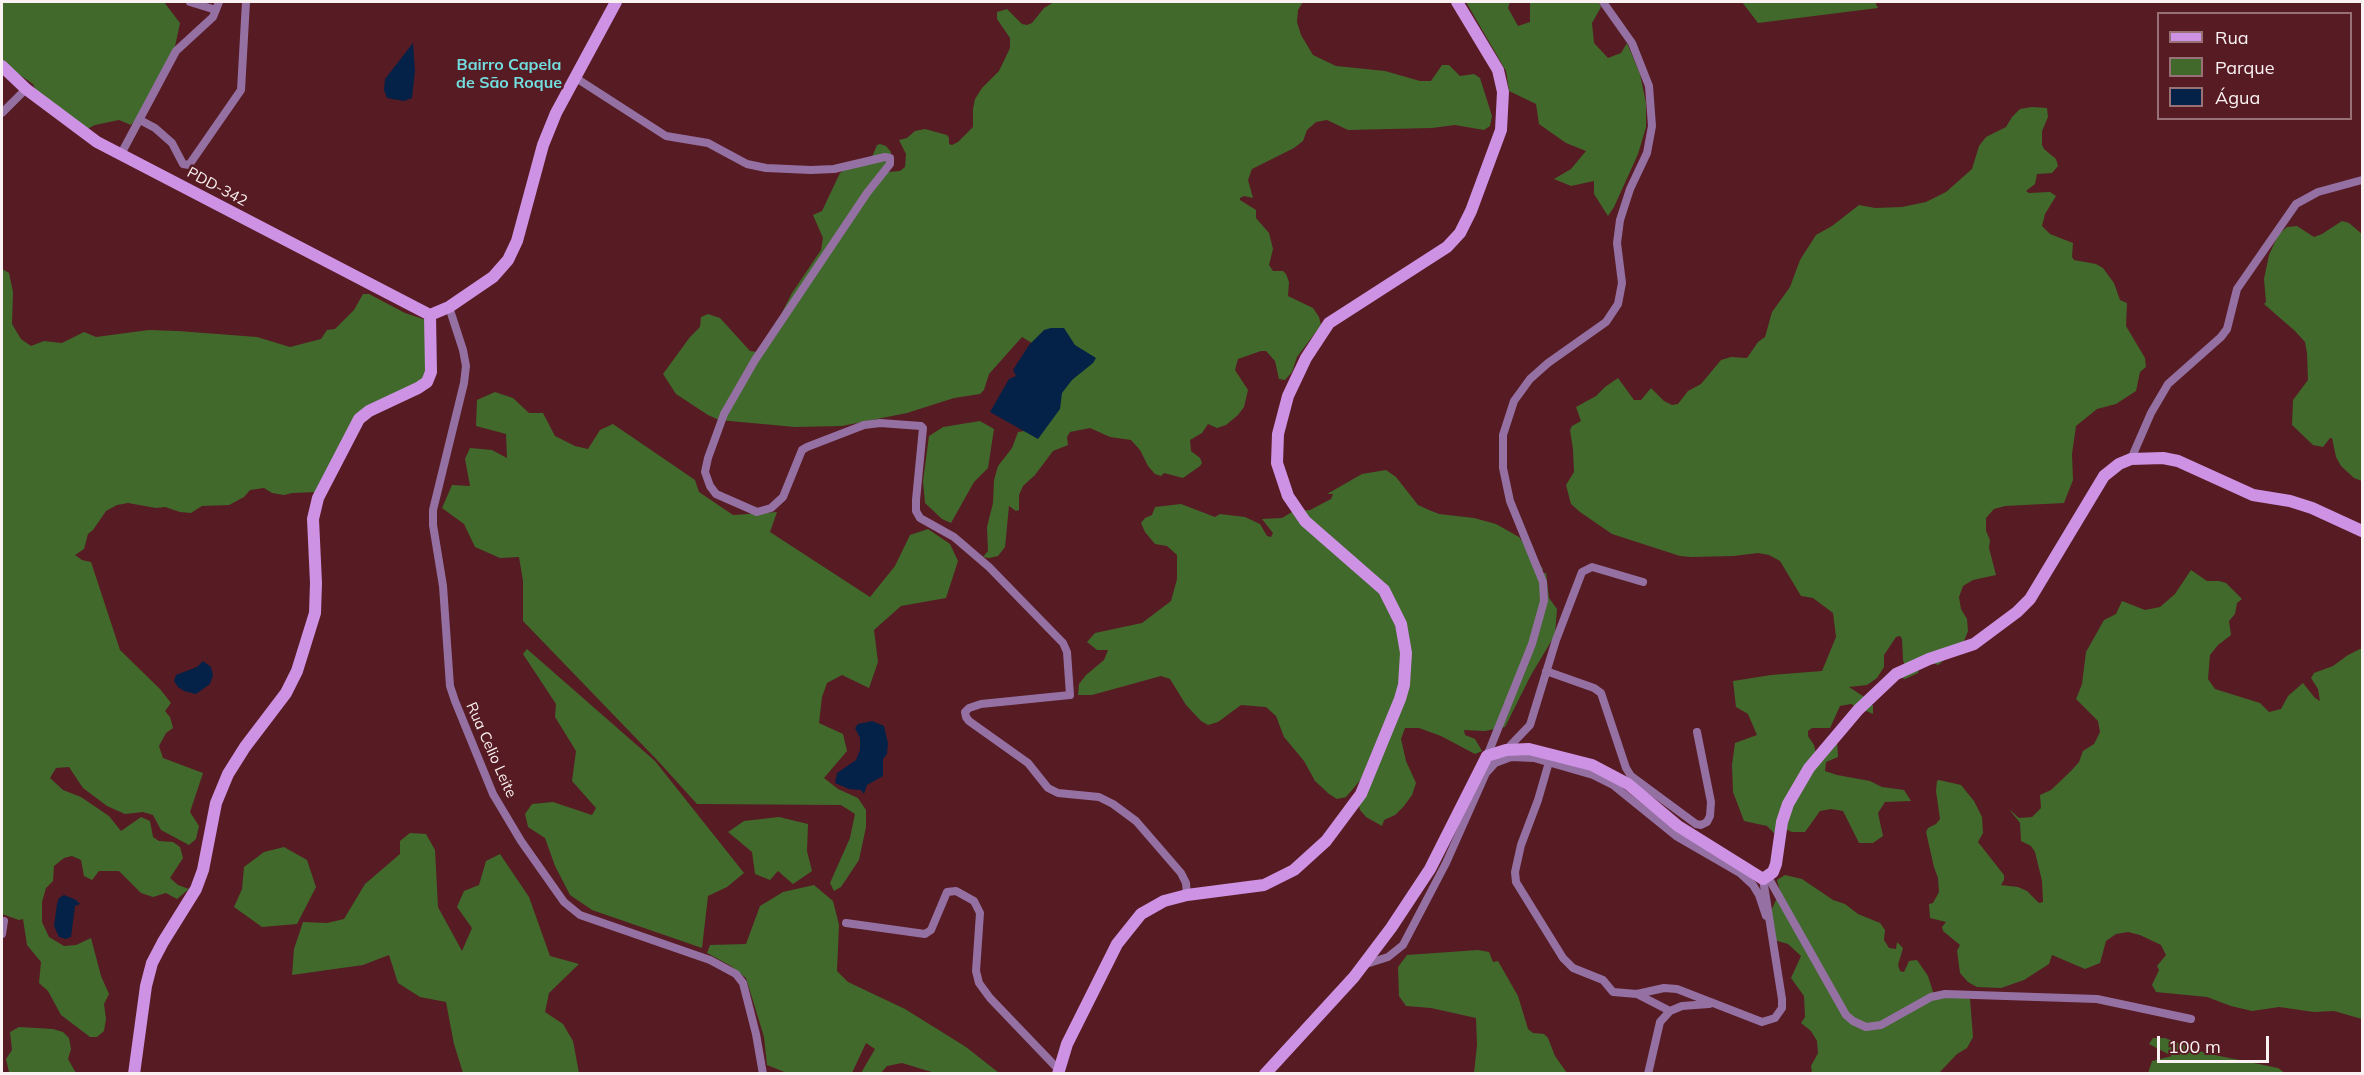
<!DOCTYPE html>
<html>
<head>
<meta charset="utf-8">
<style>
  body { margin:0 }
  #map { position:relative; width:2364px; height:1075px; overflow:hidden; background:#571b23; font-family:Mulish,sans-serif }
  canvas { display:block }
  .frame { position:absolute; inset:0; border:3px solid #faf2f2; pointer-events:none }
  .legend { position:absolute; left:2157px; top:12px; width:195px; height:108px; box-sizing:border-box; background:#571b23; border:2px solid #987176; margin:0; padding:8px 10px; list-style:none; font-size:18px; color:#faf2f2 }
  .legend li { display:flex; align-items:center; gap:12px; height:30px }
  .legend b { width:30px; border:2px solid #987176 }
  .scale { position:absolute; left:2157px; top:1036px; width:112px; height:27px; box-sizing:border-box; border:3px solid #faf2f2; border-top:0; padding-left:8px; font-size:18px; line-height:21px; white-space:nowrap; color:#faf2f2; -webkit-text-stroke:4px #571b23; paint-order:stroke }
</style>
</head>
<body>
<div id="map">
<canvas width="2364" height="1075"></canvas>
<div class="frame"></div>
<ul class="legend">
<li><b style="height:8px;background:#cd92e4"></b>Rua</li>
<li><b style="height:16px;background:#41692c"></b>Parque</li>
<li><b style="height:16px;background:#042247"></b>Água</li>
</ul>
<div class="scale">100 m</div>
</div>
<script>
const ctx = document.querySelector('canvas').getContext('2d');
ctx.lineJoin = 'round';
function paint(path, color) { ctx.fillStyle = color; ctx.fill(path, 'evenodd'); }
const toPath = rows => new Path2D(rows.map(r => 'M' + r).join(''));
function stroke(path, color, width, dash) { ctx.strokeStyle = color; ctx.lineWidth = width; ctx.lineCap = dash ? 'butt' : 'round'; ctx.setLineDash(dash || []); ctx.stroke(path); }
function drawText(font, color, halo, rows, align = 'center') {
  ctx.font = font + ' Mulish,sans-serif'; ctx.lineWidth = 5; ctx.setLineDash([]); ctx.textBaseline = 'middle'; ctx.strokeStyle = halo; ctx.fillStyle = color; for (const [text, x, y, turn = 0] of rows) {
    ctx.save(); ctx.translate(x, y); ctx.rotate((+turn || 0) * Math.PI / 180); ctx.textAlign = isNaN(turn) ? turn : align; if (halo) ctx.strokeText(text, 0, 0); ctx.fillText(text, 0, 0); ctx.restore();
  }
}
const green = toPath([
  [2,2,164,2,180,23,173,56,159,91,131,125,119,120,95,125,85,130,42,105,33,84,2,63],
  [1054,2,1303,2,1298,10,1297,22,1301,35,1313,55,1336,66,1385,71,1420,81,1431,81,1442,65,1449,65,1460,76,1474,74,1480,78,1492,116,1490,126,1484,130,1455,125,1432,128,1348,130,1327,120,1316,122,1307,130,1303,141,1294,148,1252,169,1248,180,1253,198,1244,196,1240,198,1240,200,1256,210,1256,218,1269,233,1273,249,1269,265,1273,271,1283,271,1286,274,1289,282,1288,296,1313,308,1319,317,1321,325,1297,357,1292,372,1285,380,1279,379,1275,361,1266,351,1261,351,1238,359,1235,370,1248,390,1244,407,1238,415,1226,425,1217,428,1208,424,1202,433,1190,440,1191,451,1200,458,1202,463,1200,466,1183,478,1164,473,1161,476,1155,474,1148,466,1140,450,1131,440,1110,437,1090,428,1070,432,1067,437,1068,445,1053,451,1035,475,1023,486,1019,495,1019,510,1016,511,1009,506,1005,547,998,556,989,558,983,557,988,551,987,527,993,503,994,480,998,466,1012,448,1018,432,1024,431,1037,405,1032,343,1022,337,989,374,984,390,980,394,954,398,907,413,842,426,795,427,719,420,708,415,676,394,663,374,690,337,700,327,701,317,708,314,720,318,750,351,757,352,773,330,792,293,821,250,823,238,813,215,822,211,840,173,852,164,872,157,877,145,880,144,886,146,891,152,889,172,900,171,905,167,906,154,899,140,907,138,915,131,925,129,947,135,949,138,949,144,952,145,958,142,973,127,973,109,975,99,982,88,999,71,1010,48,1010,38,997,19,997,12,1007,9,1022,24,1027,25,1032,23,1044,8],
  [1466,2,1510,2,1508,8,1518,26,1530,22,1530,2,1598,2,1601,7,1592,23,1594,43,1608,58,1621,53,1627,43,1640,74,1646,103,1646,127,1638,154,1614,207,1608,216,1594,194,1594,181,1571,186,1554,179,1571,169,1586,151,1566,143,1539,124,1536,104,1509,91,1506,71],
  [1742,2,1875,2,1878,8,1758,23],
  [2032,107,2047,108,2048,117,2042,131,2042,145,2044,149,2056,159,2058,166,2052,173,2037,174,2035,184,2026,191,2029,193,2050,192,2056,196,2045,214,2042,226,2050,234,2073,243,2072,257,2074,260,2096,264,2103,268,2114,283,2120,300,2127,303,2126,326,2145,358,2146,367,2140,372,2136,391,2116,404,2097,409,2076,426,2072,454,2073,480,2064,503,2005,506,1994,509,1986,518,1986,531,1990,540,1989,548,1996,575,1973,580,1963,586,1959,597,1961,609,1967,619,1968,631,1962,646,1938,665,1929,661,1920,665,1918,673,1905,679,1902,678,1906,669,1903,660,1902,639,1900,636,1896,637,1884,655,1884,667,1877,678,1867,685,1849,687,1869,700,1873,706,1873,714,1851,704,1840,706,1830,728,1812,728,1808,731,1808,736,1814,745,1816,754,1837,739,1838,757,1826,762,1825,771,1837,775,1870,781,1882,787,1904,790,1911,801,1885,802,1878,813,1883,836,1873,843,1859,843,1843,811,1831,809,1820,811,1805,832,1792,832,1785,829,1777,836,1767,826,1744,821,1733,792,1732,765,1735,743,1757,735,1748,714,1736,707,1733,681,1771,675,1822,671,1836,637,1833,613,1813,598,1801,596,1780,561,1769,555,1758,553,1733,556,1691,557,1680,556,1612,534,1580,512,1571,504,1566,485,1574,472,1573,449,1570,430,1572,426,1581,421,1576,407,1596,396,1605,387,1618,378,1634,400,1641,400,1651,388,1664,401,1672,405,1678,404,1688,391,1701,384,1721,360,1731,357,1747,358,1758,342,1765,337,1772,312,1790,287,1800,260,1816,235,1832,226,1859,205,1875,208,1902,207,1926,202,1946,192,1972,169,1979,146,1986,137,2006,127,2012,117,2020,109],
  [2342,221,2349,223,2362,234,2362,481,2354,478,2341,466,2336,457,2332,438,2330,438,2323,447,2313,445,2292,425,2293,400,2308,380,2307,353,2305,342,2295,331,2264,304,2266,302,2264,279,2269,255,2278,235,2287,227,2297,226,2314,237,2322,234],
  [2,269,9,273,13,292,12,324,21,339,31,346,44,341,62,343,84,332,96,337,149,330,178,331,257,337,290,347,321,339,327,330,335,329,354,310,363,294,369,294,405,313,426,320,426,372,421,381,363,410,318,492,292,493,284,495,272,493,264,488,250,490,244,497,229,505,202,506,191,513,180,512,165,507,156,508,128,503,117,505,106,511,93,530,88,534,84,549,75,555,82,560,91,562,120,650,160,689,171,703,165,711,170,717,173,728,166,733,159,746,163,758,203,773,190,812,199,826,196,839,189,845,161,830,153,815,143,812,125,814,107,806,83,788,69,767,56,768,50,778,63,790,81,797,109,816,121,831,141,817,150,821,153,837,159,841,173,842,180,847,183,858,170,878,178,885,189,889,177,899,166,893,153,897,141,893,119,871,99,871,92,880,84,876,81,860,72,856,64,858,54,866,53,881,46,888,42,902,42,922,49,937,64,946,76,945,91,938,101,976,109,994,104,1004,106,1019,104,1031,97,1037,90,1037,61,1015,48,991,39,983,41,962,27,945,23,919,19,920,2,914],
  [495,392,513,398,529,413,543,413,555,436,575,446,588,449,600,430,613,424,695,480,699,492,733,515,777,512,770,532,870,597,895,566,910,535,928,529,950,544,958,561,946,598,901,606,874,630,878,662,869,688,842,675,827,683,822,697,819,723,843,734,847,751,824,778,838,789,858,798,866,810,866,827,859,860,841,887,834,891,830,883,850,838,855,814,841,805,697,804,658,761,523,621,523,581,519,557,500,558,475,547,464,524,442,508,452,485,470,486,465,459,470,448,492,450,507,458,506,434,476,426,477,400],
  [980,421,994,429,988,468,974,482,951,523,942,519,925,503,923,481,929,436,943,427],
  [1386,470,1396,477,1418,505,1429,510,1439,514,1474,518,1496,524,1519,537,1543,569,1541,573,1546,573,1549,598,1557,609,1555,635,1531,675,1505,727,1485,731,1464,730,1465,735,1475,739,1482,751,1475,754,1441,736,1419,728,1405,728,1401,739,1406,761,1416,783,1412,795,1404,806,1395,815,1384,820,1382,826,1366,817,1360,810,1358,802,1363,777,1346,797,1337,799,1329,794,1315,781,1304,761,1284,737,1276,716,1266,707,1241,705,1218,722,1208,725,1201,721,1186,705,1170,679,1161,676,1092,695,1078,695,1079,684,1086,675,1104,660,1108,650,1097,650,1087,642,1095,633,1142,623,1171,601,1177,579,1177,555,1167,546,1155,544,1145,532,1141,523,1145,518,1152,515,1155,507,1181,504,1215,517,1220,514,1245,517,1260,524,1267,536,1271,537,1273,533,1262,519,1282,518,1292,512,1310,510,1331,499,1333,494,1327,494,1362,474],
  [2191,570,2207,581,2219,581,2226,583,2242,599,2237,603,2235,614,2229,621,2231,635,2218,645,2210,655,2208,679,2215,689,2260,703,2269,712,2281,709,2288,696,2303,683,2315,698,2320,701,2318,689,2311,678,2314,673,2333,666,2348,655,2362,648,2362,1019,2334,1011,2314,1012,2279,1007,2252,1011,2231,1006,2207,997,2156,992,2152,985,2159,970,2157,966,2166,955,2161,945,2140,935,2128,932,2116,934,2106,941,2100,963,2085,969,2052,955,2049,964,2024,980,2001,988,1977,987,1968,982,1960,973,1957,951,1960,945,1943,931,1942,927,1946,922,1930,918,1929,904,1933,903,1939,892,1938,878,1934,867,1926,832,1928,828,1936,824,1940,819,1936,791,1937,781,1939,780,1961,785,1974,801,1982,817,1983,833,1978,842,2004,875,2004,880,2001,885,2018,887,2027,891,2039,903,2043,902,2042,881,2035,852,2031,846,2021,841,2020,823,2009,809,2019,818,2032,817,2041,808,2040,795,2051,790,2071,771,2079,762,2083,751,2094,744,2100,732,2098,721,2076,699,2082,684,2086,652,2104,620,2116,614,2122,601,2145,610,2160,607,2175,594],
  [527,649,655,761,744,873,727,887,708,896,702,948,592,910,570,895,555,866,545,838,528,827,525,814,532,804,553,802,592,815,596,808,572,781,576,751,555,717,556,704,523,654],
  [779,817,808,824,807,851,812,871,793,884,778,871,770,880,755,874,752,852,728,832,744,821],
  [410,833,426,834,435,850,438,907,462,951,472,928,457,907,464,891,479,885,486,861,500,854,529,897,550,956,579,964,549,993,545,1012,563,1024,573,1041,579,1073,463,1073,454,1044,446,1002,420,997,398,983,389,955,363,965,292,975,294,949,303,922,327,923,344,919,365,884,400,854,400,841],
  [284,847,307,860,316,887,297,924,262,927,234,907,242,889,244,867,264,852],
  [1785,875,1802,879,1833,900,1845,904,1858,914,1880,923,1885,930,1884,940,1889,948,1896,949,1897,942,1903,948,1898,965,1900,971,1904,972,1909,961,1917,960,1928,976,1933,992,1970,999,1973,1037,1967,1048,1957,1054,1939,1073,1812,1073,1811,1066,1818,1053,1817,1041,1811,1031,1801,1023,1805,1017,1804,996,1791,978,1801,956,1788,944,1774,940,1771,933,1772,909,1780,891,1777,880],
  [814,885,833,901,839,925,837,971,848,982,905,1009,966,1047,999,1073,935,1073,902,1063,887,1066,881,1073,861,1073,875,1049,866,1043,852,1073,787,1073,767,1065,764,1037,746,978,731,966,707,953,710,945,746,944,760,906,783,892],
  [1478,950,1489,952,1493,962,1498,961,1518,996,1528,1029,1533,1033,1544,1034,1548,1038,1555,1056,1567,1073,1474,1073,1477,1045,1476,1018,1431,1008,1406,1006,1399,996,1398,967,1407,955],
  [19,1027,53,1029,63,1032,69,1038,71,1049,68,1059,76,1073,9,1072,6,1059,12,1050,10,1032],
  [2153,1038,2165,1038,2205,1053,2278,1068,2285,1073,2148,1073,2152,1061,2172,1056,2149,1044]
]);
const water = toPath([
  [413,43,415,71,412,98,404,101,387,98,384,90,385,79],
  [1051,328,1064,328,1075,345,1096,358,1093,363,1072,380,1062,393,1060,409,1038,439,990,412,1009,379,1016,376,1013,370,1029,345,1044,330],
  [203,661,211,667,213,675,210,684,196,694,184,691,178,687,174,681,176,675,197,667],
  [872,721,884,726,888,743,887,754,883,759,883,776,867,785,864,794,861,790,849,789,835,783,837,773,856,760,860,750,860,738,855,728,858,724],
  [64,895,76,900,80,904,75,906,71,937,66,939,59,937,54,926,57,904,59,898]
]);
const street = toPath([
  [190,2,216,10],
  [576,78,666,136,708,143,747,164,766,168,811,170,834,169,885,157,890,158,890,164,867,193,755,360,724,414,708,458,705,472,710,486,716,494,757,512,771,508,783,497,802,450,807,447,864,425,880,423,921,426,923,428,916,500,916,511,920,518,954,537,989,567,1063,643,1067,652,1070,695,981,704,969,708,965,712,966,717,969,721,1028,763,1048,788,1058,793,1099,797,1113,804,1136,821,1181,873,1186,883,1187,895],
  [2,113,26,89],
  [140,120,155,128,172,143,183,164,189,165,241,90,246,2],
  [121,154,176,51,213,17,219,2],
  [449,307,463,350,466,366,464,383,433,510,433,525,443,586,450,686,455,701,493,794,521,841,564,902,580,915,710,960,736,974,743,983,756,1034,763,1074],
  [2131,459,2151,413,2168,384,2221,337,2227,329,2237,289,2296,204,2318,192,2362,180],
  [1546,671,1594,688,1601,693,1626,768,1631,776,1696,824,1701,825,1707,822,1710,816,1711,802,1697,732],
  [1506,750,1530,725,1556,640,1582,572,1592,567,1643,582],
  [1487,756,1532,644,1544,601,1543,582,1510,501,1503,468,1503,435,1514,401,1530,379,1548,363,1606,322,1618,304,1622,283,1617,243,1620,220,1630,189,1647,153,1652,126,1649,86,1632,43,1603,2],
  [1549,762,1538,800,1521,845,1515,872,1516,882,1563,958,1573,968,1603,980,1613,992,1637,994,1664,988,1677,989,1762,1022,1775,1018,1782,1008,1782,999,1763,879],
  [1768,877,1846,1015,1853,1021,1866,1027,1881,1025,1931,997,1945,994,2097,999,2191,1019],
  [846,923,925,934,931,930,947,892,956,891,974,901,980,913,976,971,979,983,990,998,1058,1069],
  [2,934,4,921],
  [1363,965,1388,957,1403,945,1446,863,1486,773,1495,763,1511,757,1534,758,1593,775,1613,785,1676,836,1740,873,1753,885,1759,895,1766,916],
  [1637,994,1670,1011],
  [1648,1074,1660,1022,1670,1011,1682,1006,1709,1004]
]);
const secondary = toPath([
  [2,66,26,89,97,142,430,315],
  [134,1074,146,986,152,963,163,942,196,889,203,870,216,803,228,774,245,747,286,693,297,671,315,613,316,583,313,519,318,498,359,419,369,411,418,388,427,382,431,372,430,315,449,307,493,277,508,260,517,241,543,145,556,113,616,2],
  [1058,1074,1067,1044,1117,944,1141,914,1164,901,1187,895,1264,885,1294,870,1326,841,1361,794,1400,699,1404,685,1406,653,1401,624,1384,590,1305,521,1288,496,1277,463,1278,434,1288,396,1306,358,1329,323,1447,247,1460,233,1471,211,1501,130,1503,92,1498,70,1457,2],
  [1265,1074,1354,977,1391,928,1430,869,1487,756,1506,750,1529,749,1592,765,1628,784,1678,826,1763,879,1773,872,1776,864,1782,822,1788,804,1809,768,1858,710,1896,674,1929,659,1974,644,2017,612,2030,599,2104,476,2119,464,2131,459,2163,458,2178,461,2253,495,2290,501,2312,508,2362,531]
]);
const streetNames = [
  ["PDD-342",217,187,28],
  ["Rua Celio Leite",491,750,66]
];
const neighbourhoodNames = [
  ["Bairro Capela",509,65],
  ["de São Roque",509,83]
];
paint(green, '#41692c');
paint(water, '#042247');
stroke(street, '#9571a3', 8);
stroke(secondary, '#cd92e4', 12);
drawText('15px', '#faf2f2', '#571b23', streetNames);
drawText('bold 16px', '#72dedf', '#571b23', neighbourhoodNames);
</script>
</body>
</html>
